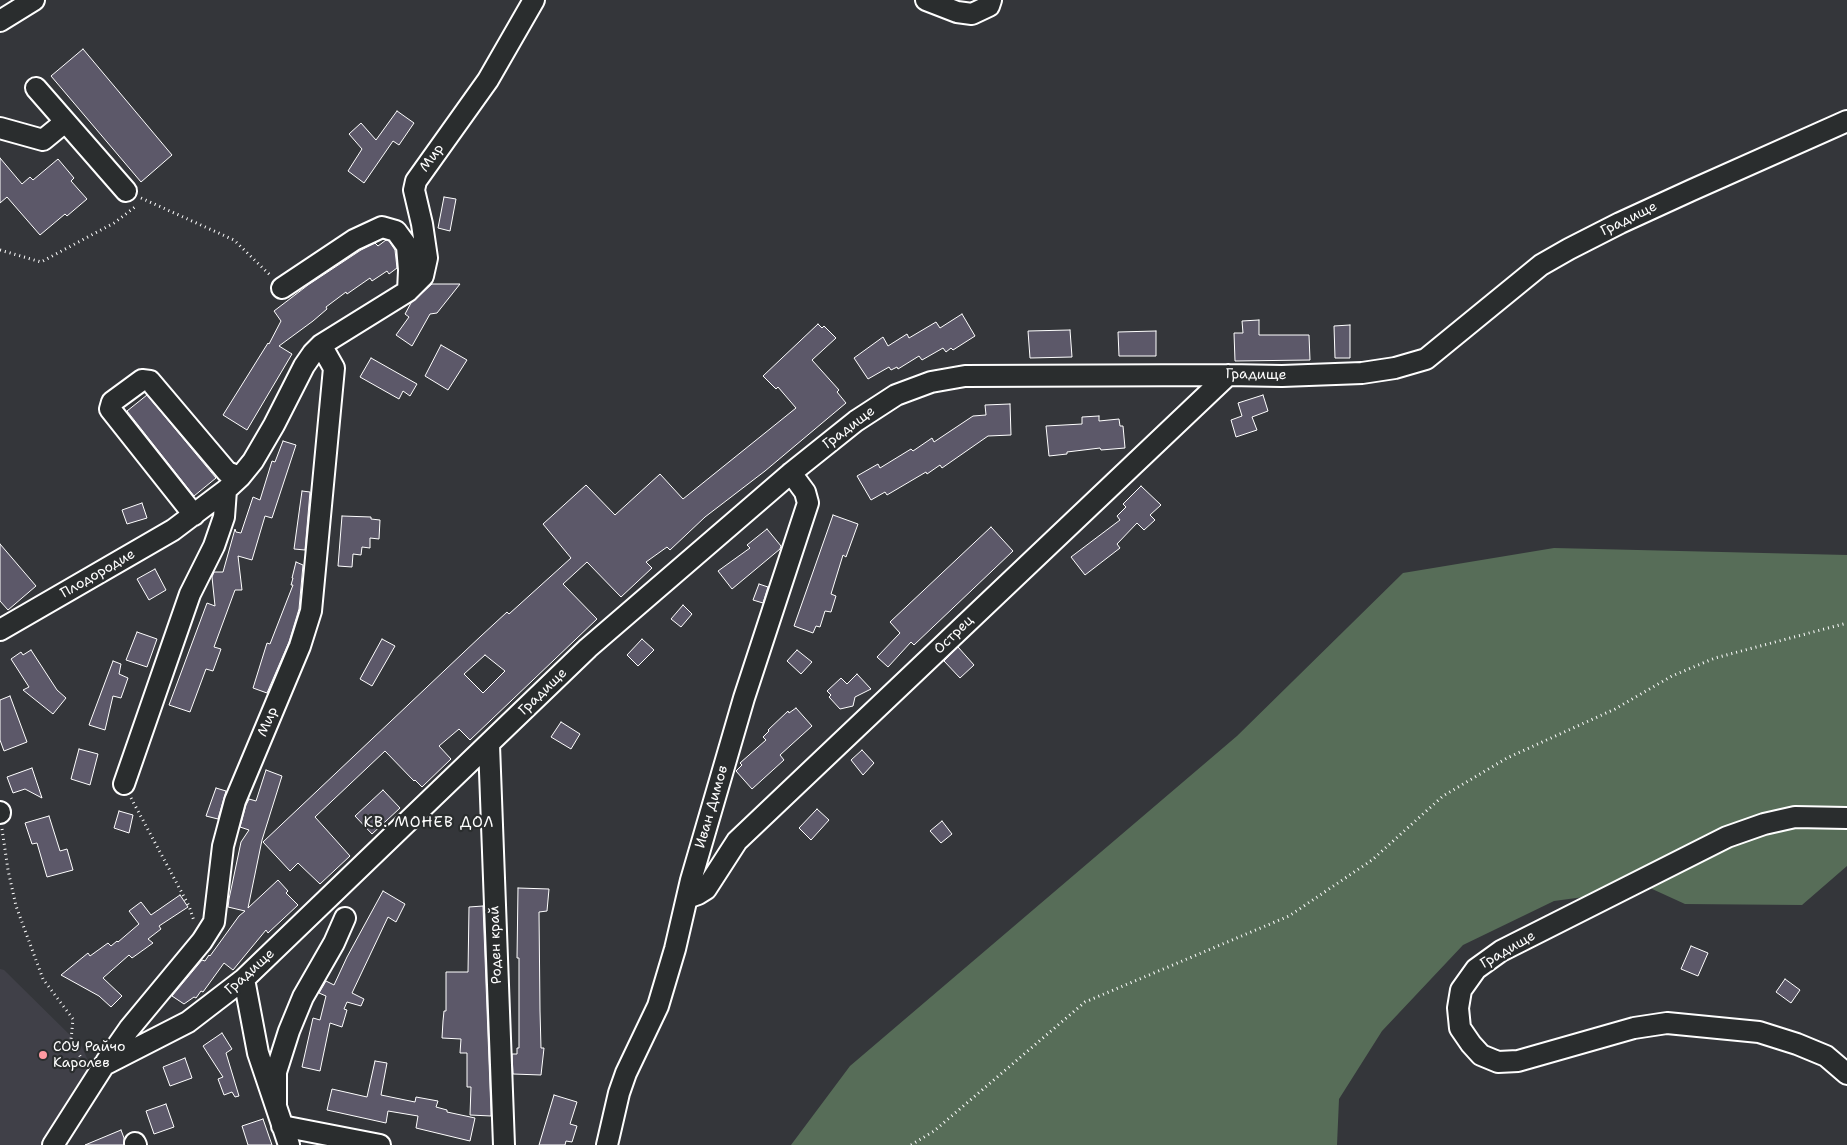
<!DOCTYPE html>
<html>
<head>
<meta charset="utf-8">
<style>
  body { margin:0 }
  canvas { display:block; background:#34363a }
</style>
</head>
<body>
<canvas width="1847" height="1145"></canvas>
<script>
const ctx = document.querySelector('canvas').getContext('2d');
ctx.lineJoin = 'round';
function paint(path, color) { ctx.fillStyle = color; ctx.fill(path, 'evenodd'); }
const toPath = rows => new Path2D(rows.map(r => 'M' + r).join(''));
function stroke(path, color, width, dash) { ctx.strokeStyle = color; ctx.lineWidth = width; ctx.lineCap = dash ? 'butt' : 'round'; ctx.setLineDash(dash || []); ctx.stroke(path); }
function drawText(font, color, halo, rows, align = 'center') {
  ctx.font = font + ' "Shantell Sans",sans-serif'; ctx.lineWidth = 4.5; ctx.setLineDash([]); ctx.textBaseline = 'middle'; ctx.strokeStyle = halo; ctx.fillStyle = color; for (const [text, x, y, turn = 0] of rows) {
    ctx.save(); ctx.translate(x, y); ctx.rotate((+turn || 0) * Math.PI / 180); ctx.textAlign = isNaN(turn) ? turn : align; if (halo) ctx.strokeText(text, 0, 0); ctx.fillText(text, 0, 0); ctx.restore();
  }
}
const built = toPath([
  [0,969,4,970,82,1047,89,1063,85,1079,43,1145,0,1145]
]);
const green = toPath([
  [1554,548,1847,555,1847,866,1802,905,1685,904,1650,888,1554,901,1463,945,1382,1031,1339,1099,1337,1145,791,1145,850,1066,1237,736,1403,573]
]);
const building = toPath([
  [83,49,172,155,141,182,51,76,83,49],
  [397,111,414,123,399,145,393,141,364,183,348,171,362,149,349,134,361,123,376,140,397,111],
  [0,158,22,184,30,177,33,180,58,159,74,178,71,181,87,199,67,216,65,214,40,235,7,197,0,203,0,158],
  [444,197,456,199,450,231,438,228,444,197],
  [386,240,389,241,395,250,397,268,389,274,387,271,372,281,370,278,347,294,346,292,326,307,327,309,313,321,279,346,292,354,247,430,223,415,268,343,269,344,281,321,274,311,308,285,361,250,375,243,378,246,386,240],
  [432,284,460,284,437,313,430,314,412,346,396,335,409,317,405,314,411,303,432,284],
  [962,314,975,336,953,350,951,348,946,352,943,348,922,360,919,356,898,369,897,367,891,370,889,367,868,379,854,358,883,337,888,346,907,334,909,338,936,322,940,328,962,314],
  [1259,320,1259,335,1309,335,1310,360,1235,361,1234,333,1243,333,1242,321,1259,320],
  [818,324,822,328,824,326,836,338,812,360,839,390,837,392,846,403,765,471,705,517,670,550,667,547,646,562,652,568,621,597,587,562,563,584,597,619,470,740,459,729,439,746,451,759,422,787,415,780,414,781,385,751,315,817,350,856,320,884,298,863,290,871,263,842,481,636,507,612,509,614,571,558,543,524,586,485,615,515,660,474,683,499,796,408,778,387,776,389,763,376,818,324],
  [485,655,505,671,483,693,464,674,485,655],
  [1350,325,1350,358,1335,358,1334,326,1350,325],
  [1070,330,1072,357,1030,358,1028,331,1070,330],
  [1156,331,1156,356,1119,356,1118,332,1156,331],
  [441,345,467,360,448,390,425,376,441,345],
  [371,358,417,384,410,396,403,391,399,399,360,377,371,358],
  [147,395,216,478,194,496,127,411,147,395],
  [1263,395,1268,411,1252,417,1257,430,1236,437,1231,420,1242,416,1238,403,1263,395],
  [1010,404,1011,435,988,436,942,468,940,465,927,474,926,472,887,495,885,492,871,500,857,476,878,464,880,468,911,449,913,451,932,438,934,442,973,416,986,415,985,405,1010,404],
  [1099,416,1099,421,1119,419,1120,426,1123,426,1125,448,1101,450,1100,448,1067,452,1067,454,1049,456,1046,426,1082,424,1082,417,1099,416],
  [283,441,296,445,272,518,265,516,252,560,238,556,242,590,235,590,214,647,221,649,213,671,206,669,190,712,169,705,207,603,215,606,212,577,214,572,223,572,235,529,236,532,241,533,253,497,260,500,272,461,275,462,283,441],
  [1141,486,1161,505,1150,515,1155,520,1144,530,1137,523,1117,544,1120,548,1085,575,1071,557,1120,520,1117,516,1126,507,1123,504,1141,486],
  [302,491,310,492,305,550,294,549,302,491],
  [142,503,147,518,127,524,122,510,142,503],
  [833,515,858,524,846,557,843,555,831,594,836,596,831,612,825,611,820,627,816,626,813,633,794,626,833,515],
  [342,516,371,517,371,519,380,520,379,539,370,538,370,548,362,547,361,555,353,554,352,567,338,566,342,516],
  [991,527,1013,551,914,645,911,642,888,667,877,657,900,633,890,622,991,527],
  [767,529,781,546,780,549,732,589,718,571,750,548,747,545,767,529],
  [0,544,36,586,8,610,0,601,0,544],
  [296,562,303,565,299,609,289,642,267,693,253,688,267,643,270,644,293,585,291,585,293,578,292,578,296,562],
  [155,569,166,590,149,600,137,579,155,569],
  [759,584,768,587,763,603,753,600,759,584],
  [683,605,692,614,681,627,671,619,683,605],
  [137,632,157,639,147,667,126,660,137,632],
  [382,639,395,646,372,686,360,679,382,639],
  [642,639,654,650,638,666,627,655,642,639],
  [958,647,974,665,960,678,944,661,958,647],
  [31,650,57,690,66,698,53,714,23,690,29,687,11,659,21,652,23,655,31,650],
  [797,650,812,662,801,674,787,661,797,650],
  [113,661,121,664,119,674,128,678,121,698,113,696,105,730,89,725,113,661],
  [857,674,871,689,855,697,853,706,840,709,829,697,831,695,827,691,841,678,847,684,857,674],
  [10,696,27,742,4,751,0,740,0,700,10,696],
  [796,708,812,726,780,755,784,760,752,789,736,771,742,765,740,763,766,740,763,737,769,731,768,730,788,711,789,713,796,708],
  [561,722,580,734,571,749,551,737,561,722],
  [79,749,98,754,90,785,71,779,79,749],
  [862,750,874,763,863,775,851,760,862,750],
  [32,768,42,798,25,789,13,793,7,777,32,768],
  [266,770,282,776,262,840,248,908,278,880,288,891,286,893,298,905,268,933,266,930,233,970,224,963,203,992,201,991,196,998,194,997,184,1004,172,996,202,960,205,961,209,955,210,956,239,916,245,911,228,907,229,899,241,842,249,830,240,827,246,805,249,799,256,801,266,770],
  [216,788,226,791,218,819,206,816,216,788],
  [383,790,400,808,372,834,355,816,383,790],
  [817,809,829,820,811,840,799,828,817,809],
  [119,811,133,815,129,833,114,828,119,811],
  [49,816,60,851,67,849,73,870,47,877,37,843,32,844,25,823,49,816],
  [942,821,952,834,941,843,930,831,942,821],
  [518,888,549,889,547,911,539,912,540,1011,541,1048,544,1048,541,1075,513,1074,512,1054,517,1054,517,1048,519,1048,519,958,517,958,518,888],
  [383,891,405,904,396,922,388,917,352,993,364,999,361,1006,347,1002,344,1009,347,1010,342,1027,330,1023,320,1071,302,1067,313,1018,320,1020,326,996,319,993,326,981,334,985,347,957,383,891],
  [180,895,188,907,159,926,161,929,148,939,153,943,132,958,129,955,103,978,122,996,111,1007,99,996,61,975,88,953,90,956,108,943,111,946,117,941,118,942,139,924,129,911,141,902,151,915,180,895],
  [483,906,491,1112,491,1116,470,1115,471,1087,467,1087,467,1053,460,1053,461,1039,442,1038,443,1021,444,1011,446,1011,446,972,468,972,469,907,483,906],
  [1691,946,1708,953,1698,976,1681,969,1691,946],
  [1785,979,1800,990,1791,1003,1776,992,1785,979],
  [222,1033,232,1049,226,1053,239,1096,235,1097,232,1092,224,1095,218,1079,223,1077,203,1046,222,1033],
  [185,1058,192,1078,170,1086,163,1067,185,1058],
  [375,1061,387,1063,381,1095,415,1102,416,1097,438,1101,436,1107,447,1110,447,1112,475,1118,470,1141,416,1128,418,1116,388,1111,386,1123,327,1110,332,1089,367,1097,375,1061],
  [554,1095,577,1102,570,1124,577,1126,572,1142,566,1141,565,1145,539,1145,554,1095],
  [166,1104,174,1127,154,1134,146,1111,166,1104],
  [263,1119,272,1145,248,1145,242,1126,263,1119],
  [121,1130,124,1138,124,1145,85,1145,121,1130]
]);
const path = toPath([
  [141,198,234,240,271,276],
  [0,250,41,262,114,223,135,207],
  [131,798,189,906,194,921],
  [2,829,8,870,16,906,43,979,73,1019,71,1040,84,1063],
  [911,1145,934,1131,1085,1002,1289,916,1372,860,1443,796,1507,758,1615,709,1672,676,1715,658,1847,623]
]);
const minor = toPath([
  [926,0,957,12,972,14,989,6,991,0],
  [0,21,34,0],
  [36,88,126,191],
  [0,128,43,140,65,122],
  [282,288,354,240,382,227,396,231,407,246,409,270,408,291],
  [194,515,110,409,112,402,142,380,150,381,227,472,240,477],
  [0,630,173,530,226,490,240,477,253,461,274,425,304,366,313,353,321,345,408,291,423,276,427,258,422,224,414,190,416,181,488,80,534,0],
  [489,745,504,1145],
  [124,784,190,594,214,546,224,517,226,490],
  [0,812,0,813],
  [1847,818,1795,817,1764,824,1727,837,1501,951,1476,969,1461,990,1458,1008,1460,1028,1471,1044,1481,1055,1498,1062,1518,1061,1634,1028,1667,1023,1759,1032,1797,1044,1826,1056,1847,1074],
  [687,898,698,894,706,889,737,841,1228,375],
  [244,979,258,1053,289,1145],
  [106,1062,129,1029,202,941,214,922,223,846,235,801,300,646,311,611,334,368,321,345],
  [276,1106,276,1072,289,1031,303,997,334,943,345,918],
  [282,1126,380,1145],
  [135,1143,136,1145],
  [53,1145,104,1065,188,1022,244,979,588,648,791,473,856,421,896,395,931,382,965,376,1228,375,1282,376,1362,373,1395,368,1426,359,1541,265,1569,249,1620,223,1692,190,1847,121],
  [607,1145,619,1093,626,1073,658,1006,675,949,691,880,744,698,808,503,805,492,791,473]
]);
const markers = [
  [43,1055,5,"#ff9aa2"]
];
const streetNames = [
  ["Мир",432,158,-54],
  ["Градище",1629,219,-26],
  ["Градище",1256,375,1],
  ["Градище",849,428,-37],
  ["Плодородие",98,574,-30],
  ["Острец",954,635,-44],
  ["Градище",543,692,-44],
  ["Мир",268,722,-67],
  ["Иван Димов",712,807,-74],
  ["Роден край",496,945,-92],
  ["Градище",1508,950,-30],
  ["Градище",250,972,-42]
];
const poiNames = [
  ["СОУ Райчо",53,1047],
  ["Каролев",53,1063]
];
const neighbourhoodNames = [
  ["КВ. МОНЕВ ДОЛ",429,823]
];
paint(built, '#404048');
paint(green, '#576d58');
paint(building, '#5c5869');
stroke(building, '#fff', 1);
stroke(minor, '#fff', 24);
stroke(path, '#fff', 3, [1, 4]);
stroke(minor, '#2a2d2e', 20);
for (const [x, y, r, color] of markers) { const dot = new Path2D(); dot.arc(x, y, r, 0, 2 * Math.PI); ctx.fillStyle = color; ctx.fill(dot); stroke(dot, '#2a2d2e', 2); }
drawText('14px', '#fff', '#2a2d2e', streetNames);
drawText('14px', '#fff', '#2a2d2e', poiNames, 'left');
ctx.letterSpacing = '1px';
drawText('15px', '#fff', '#2a2d2e', neighbourhoodNames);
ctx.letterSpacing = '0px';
</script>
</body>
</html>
